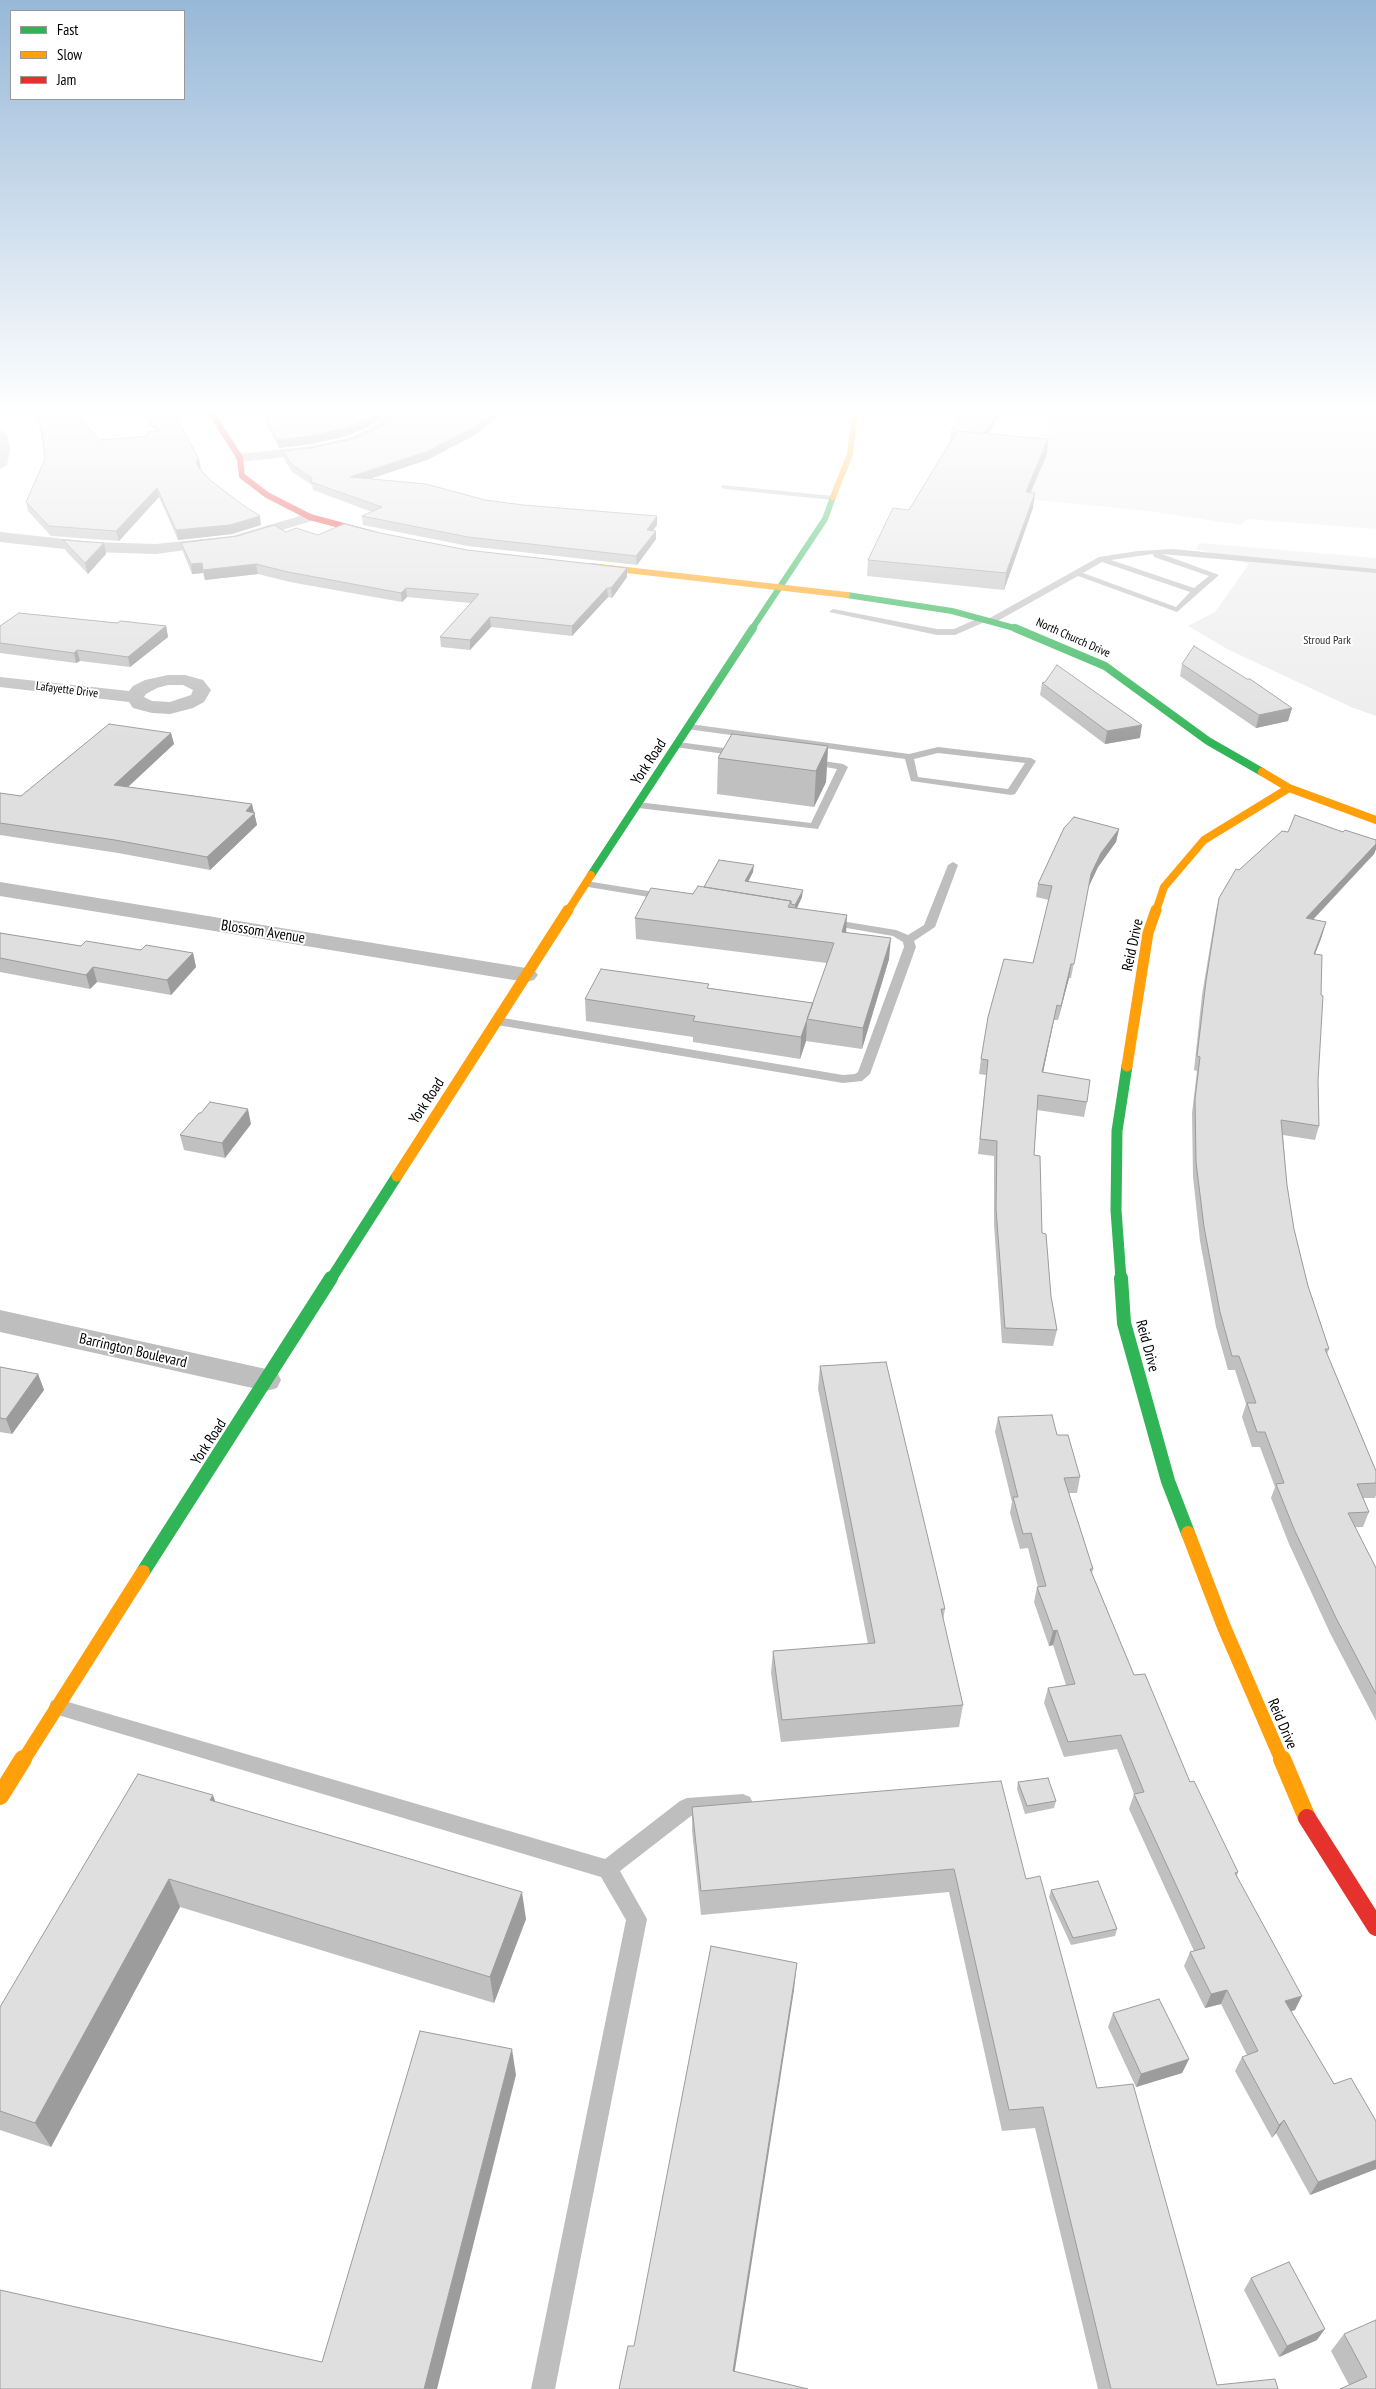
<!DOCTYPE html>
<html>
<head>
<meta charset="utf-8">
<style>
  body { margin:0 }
  #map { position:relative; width:1376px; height:2389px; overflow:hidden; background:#fff; font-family:"PT Sans Narrow",sans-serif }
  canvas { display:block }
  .legend { position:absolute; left:10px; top:10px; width:175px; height:90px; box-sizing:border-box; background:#fff; border:1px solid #999; margin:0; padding:6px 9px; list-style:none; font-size:15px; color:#000 }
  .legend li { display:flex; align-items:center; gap:10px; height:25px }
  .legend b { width:25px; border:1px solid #999 }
</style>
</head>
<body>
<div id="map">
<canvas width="1376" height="2389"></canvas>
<ul class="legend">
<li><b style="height:6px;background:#30b455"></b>Fast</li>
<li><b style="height:6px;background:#ff9f0a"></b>Slow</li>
<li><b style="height:6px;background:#e5322d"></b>Jam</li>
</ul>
</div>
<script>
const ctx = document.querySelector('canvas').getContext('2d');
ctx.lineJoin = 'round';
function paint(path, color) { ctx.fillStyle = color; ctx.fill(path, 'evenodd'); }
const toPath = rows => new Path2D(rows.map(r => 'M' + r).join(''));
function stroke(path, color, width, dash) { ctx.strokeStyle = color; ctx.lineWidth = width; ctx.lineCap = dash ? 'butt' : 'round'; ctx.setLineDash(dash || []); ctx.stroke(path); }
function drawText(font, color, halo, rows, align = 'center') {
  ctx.font = font + ' "PT Sans Narrow",sans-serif'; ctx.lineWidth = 4; ctx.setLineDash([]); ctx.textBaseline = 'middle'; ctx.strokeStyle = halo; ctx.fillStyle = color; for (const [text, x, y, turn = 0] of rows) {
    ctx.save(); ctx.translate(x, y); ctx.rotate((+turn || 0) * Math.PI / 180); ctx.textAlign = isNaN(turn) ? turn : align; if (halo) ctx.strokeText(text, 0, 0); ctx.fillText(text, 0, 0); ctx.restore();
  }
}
const green = toPath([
  [1051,413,1376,413,1376,529,1248,519,1241,525,1149,511,1026,499,1029,473,1039,474,1046,454],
  [1199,543,1376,558,1376,716,1351,707,1229,650,1188,626,1215,612,1249,564,1197,549]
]);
const lane = toPath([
  [722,485,833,496,837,498,833,500,725,489,721,487,722,485],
  [1173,549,1376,569,1376,573,1162,554,1219,575,1177,612,1078,576,994,623,987,621,955,635,937,635,829,612,833,609,937,629,954,629,981,617,988,619,1099,557,1138,551,1173,549],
  [1153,554,1154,557,1209,576,1194,588,1111,560,1153,554],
  [1102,562,1190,592,1176,607,1083,573,1102,562],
  [690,724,909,754,938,747,1031,758,1036,761,1015,794,1011,795,911,781,905,759,687,729,685,727,690,724],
  [938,753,1025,763,1008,789,918,777,914,759,938,753],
  [678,742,739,750,744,753,739,756,675,747,673,745,678,742],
  [810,759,843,764,848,767,818,829,638,808,633,805,638,802,811,823,837,769,807,764,807,760,810,759],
  [953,862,958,865,935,927,914,941,916,947,870,1074,862,1081,843,1083,497,1025,491,1021,497,1017,843,1075,855,1074,858,1072,904,947,903,942,893,936,829,925,823,922,829,919,896,930,908,935,924,925,948,865,953,862],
  [586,881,667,894,672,897,667,900,582,886,581,884,586,881],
  [58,1699,605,1859,680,1801,687,1798,743,1794,750,1797,753,1803,750,1809,743,1812,691,1816,620,1871,647,1919,555,2389,531,2389,626,1920,601,1877,58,1715,51,1713,49,1707,51,1701,58,1699]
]);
const street = toPath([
  [390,413,405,413,381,434,357,444,312,454,240,462,233,458,240,454,312,446,348,438,371,428,390,413],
  [0,430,7,434,10,450,7,465,0,469,0,430],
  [310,513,317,517,315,520,239,543,156,554,92,552,0,542,0,532,92,542,156,544,232,536,310,513],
  [168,675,185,675,203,680,211,690,204,702,193,708,170,714,152,713,133,708,129,702,0,687,0,677,129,691,133,686,145,680,168,675],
  [168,685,183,685,193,690,191,695,170,702,152,701,144,697,146,694,157,688,168,685],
  [0,882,526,968,534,970,538,975,534,980,526,982,0,896,0,882],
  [0,1310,266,1369,277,1372,281,1380,277,1388,266,1391,0,1332,0,1310]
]);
const fastFar3 = toPath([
  [847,595,952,611,1018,629],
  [752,629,825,519,833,497]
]);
const fastFar2 = toPath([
  [1015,628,1105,666,1208,741,1262,772],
  [591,875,753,628]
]);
const fastFar1 = toPath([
  [331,1279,397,1176],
  [1121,1279,1116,1210,1117,1131,1127,1066]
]);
const fast = toPath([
  [1121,1278,1124,1323,1168,1481,1188,1533],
  [143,1572,331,1278]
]);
const slowFar4 = toPath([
  [833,497,850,454,855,413],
  [591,566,847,595]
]);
const slowFar3 = toPath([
  [1262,772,1289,788,1376,820],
  [568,911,591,875],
  [1156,911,1164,887,1204,840,1289,788]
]);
const slowFar2 = toPath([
  [1127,1066,1148,933,1156,910],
  [397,1176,568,910]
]);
const slowFar1 = toPath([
  [1188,1533,1224,1627,1282,1761],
  [23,1761,143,1572]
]);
const slow = toPath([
  [1282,1759,1307,1818],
  [0,1796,23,1759]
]);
const jamFar1 = toPath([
  [211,413,240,458,242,476,267,495,310,517,377,535]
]);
const jam = toPath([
  [1307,1818,1376,1927]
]);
const wall = toPath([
  [34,413,77,413,99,440,148,436,147,432,155,431,140,413,174,413,199,459,200,469,210,480,261,525,232,534,178,540,159,497,119,541,51,536,28,511,26,502,45,459,42,435,36,417],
  [255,413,387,413,370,426,347,436,312,444,279,448,262,416,258,417],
  [398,413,502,413,475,435,427,460,370,479,485,500,657,525,653,530,656,539,637,565,468,546,363,525,362,516,372,512,313,490,312,485,292,472,284,459,283,451,311,448,357,438,381,427],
  [961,413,1001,413,988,434,1047,454,1030,493,1033,508,1004,590,867,576,868,560,909,510,951,440,950,440,951,432],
  [286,532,318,535,380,533,467,550,627,568,627,577,612,598,608,597,572,636,491,627,470,650,441,647,440,637,471,603,407,597,402,602,290,582,258,574,205,580,203,573,192,574,183,552,181,543],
  [63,540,104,543,106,554,88,574,66,551],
  [0,626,166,626,168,637,130,667,80,661,76,663,0,653],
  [1182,664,1292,708,1288,721,1256,728,1180,676],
  [1045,682,1140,738,1105,744,1040,695,1042,683],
  [171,733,174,744,128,787,254,813,257,825,210,870,118,853,0,835,0,793,21,796],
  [828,746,826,782,814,807,717,794,718,758],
  [1119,829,1116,842,1098,867,1088,888,1071,978,1069,978,1058,1020,1054,1020,1043,1072,1087,1102,1084,1117,1037,1110,1034,1155,1042,1233,1051,1296,1057,1330,1053,1346,1002,1343,994,1224,994,1156,978,1154,986,1075,979,1074,981,1059,1033,963,1049,900,1036,897,1038,884],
  [1288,832,1343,832,1376,840,1376,849,1374,854,1313,920,1322,936,1315,954,1319,1126,1315,1140,1283,1135,1287,1185,1294,1229,1308,1286,1329,1349,1327,1354,1376,1471,1376,1495,1375,1498,1363,1498,1369,1512,1363,1527,1355,1527,1376,1568,1376,1721,1330,1633,1289,1544,1271,1498,1275,1487,1260,1447,1252,1447,1242,1417,1246,1404,1235,1370,1228,1370,1216,1327,1200,1241,1193,1177,1192,1113,1197,1071,1194,1070,1202,995,1216,911,1219,898,1239,870],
  [753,872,748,881,802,897,797,908,846,932,889,959,862,1049,806,1041,800,1059,693,1042,693,1037,586,1021,585,999,709,988,813,1003,827,963,636,939,635,918,693,894,704,887],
  [0,933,81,946,193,953,196,967,171,995,97,982,90,989,0,972],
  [251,1124,225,1158,184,1150,180,1135],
  [820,1366,945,1609,943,1620,963,1705,959,1727,781,1742,771,1673,773,1651,868,1644,818,1389],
  [0,1367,38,1374,44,1390,12,1434,0,1432],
  [998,1417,1057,1435,1080,1477,1077,1493,1069,1493,1093,1569,1092,1573,1134,1675,1190,1782,1238,1872,1237,1876,1295,2010,1291,2011,1334,2084,1376,2121,1376,2169,1310,2195,1276,2133,1272,2138,1235,2071,1242,2057,1247,2055,1221,2004,1205,2008,1184,1966,1190,1952,1194,1951,1129,1809,1134,1794,1117,1749,1064,1757,1044,1703,1048,1688,1066,1685,1053,1645,1049,1646,1034,1602,1037,1587,1038,1587,1028,1548,1020,1549,1010,1513,1012,1502,995,1432],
  [1018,1782,1056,1801,1054,1808,1025,1814,1017,1789],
  [215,1802,526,1919,494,2003,180,1907,51,2147,0,2130,0,2007],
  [692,1807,1026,1879,1097,2088,1217,2385,1278,2389,1098,2389,1035,2128,1002,2131,949,1892,701,1915,692,1831],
  [1051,1890,1117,1929,1115,1936,1071,1945,1049,1897],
  [1113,2013,1189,2059,1182,2073,1136,2087,1108,2027],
  [1251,2278,1317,2340,1279,2357,1244,2290],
  [1344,2334,1376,2389,1349,2385,1331,2351]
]);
const shadedWall = toPath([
  [257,413,262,413,262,416,258,417],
  [376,413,387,413,370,426,347,436,312,444,279,448,277,440],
  [492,413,502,413,475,435,427,460,351,485,350,477],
  [997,413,1001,413,983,443,984,435],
  [1048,439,1047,454,1024,508,1026,492],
  [199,459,201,468,197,471,196,462],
  [157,488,159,497,119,541,116,531],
  [1035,493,1033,508,1004,590,1006,573],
  [260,516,261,525,232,534,178,540,176,530],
  [657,516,657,525,647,539,647,530],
  [656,531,656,539,637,565,636,556],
  [104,543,106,554,88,574,85,563],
  [202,563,203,573,192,574,191,564],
  [256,564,258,574,205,580,203,570],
  [627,568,627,577,612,598,611,588],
  [406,588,407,597,402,602,401,593],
  [607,588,608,597,572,636,572,626],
  [490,617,491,627,470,650,470,640],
  [166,626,168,637,130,667,128,657],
  [77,650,80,661,76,663,74,653],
  [1292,708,1288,721,1256,728,1259,715],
  [1142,725,1140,738,1105,744,1107,731],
  [171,733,174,744,117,797,114,785],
  [828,746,826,782,814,807,816,771],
  [252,804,257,825,210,870,207,857],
  [1119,829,1116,842,1098,867,1088,888,1071,978,1091,874,1101,853],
  [1376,844,1376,849,1374,854,1302,931,1306,918],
  [754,865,753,872,745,888,745,881],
  [803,890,802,897,795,912,795,905],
  [847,915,846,936,842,932],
  [1326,922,1322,936,1310,967,1314,954],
  [891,938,889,959,862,1049,863,1028],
  [193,953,196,967,171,995,167,980],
  [1071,964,1069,978,1058,1020,1061,1006],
  [93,967,97,982,90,989,86,975],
  [1057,1005,1054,1020,1040,1087,1042,1072],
  [807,1019,806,1041,800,1059,801,1037],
  [248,1109,251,1124,225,1158,222,1143],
  [38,1374,44,1390,12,1434,6,1419],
  [1057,1630,1053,1645,1049,1646,1053,1631],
  [213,1795,223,1823,210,1800],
  [169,1879,180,1907,51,2147,35,2123],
  [522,1892,526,1919,494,2003,490,1977],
  [797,1963,794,1990,732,2389,733,2371],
  [1227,1990,1221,2004,1205,2008,1211,1994],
  [1302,1996,1295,2010,1278,2015,1285,2001],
  [512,2049,516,2075,437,2389,424,2389],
  [1189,2059,1182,2073,1136,2087,1141,2074],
  [1284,2120,1276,2133,1272,2138,1279,2125],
  [1376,2160,1376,2169,1310,2195,1318,2182],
  [1325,2329,1317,2340,1279,2357,1287,2346]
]);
const building = toPath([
  [36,413,77,413,99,440,149,436,147,432,160,431,145,413,174,413,199,459,196,462,199,468,210,480,243,505,260,516,230,525,176,530,157,488,116,531,49,526,26,502,45,459,42,432,36,413],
  [264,413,376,413,369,418,346,428,311,436,277,440,264,413],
  [398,413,492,413,474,427,426,452,350,477,426,484,485,500,523,505,657,516,647,530,656,531,636,556,468,537,362,516,382,507,311,482,312,478,291,464,283,451,311,448,357,438,381,427,398,413],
  [961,413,997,413,984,434,957,431,956,433,951,432,961,413],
  [957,431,1048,439,1026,492,1035,493,1006,573,868,560,893,508,909,510,957,431],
  [344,524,380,533,467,550,627,568,611,588,607,588,572,626,490,617,470,640,440,637,479,594,406,588,401,593,288,572,256,564,203,570,202,563,191,564,181,543,238,536,274,525,286,532,296,528,318,535,344,524],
  [63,540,104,543,85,563,63,540],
  [19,613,117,623,121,621,166,626,128,657,77,650,74,653,0,643,0,626,19,613],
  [1194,646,1247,679,1250,679,1292,708,1259,715,1182,664,1194,646],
  [1057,665,1142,725,1107,731,1042,683,1045,682,1057,665],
  [109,724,171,733,114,785,252,804,246,811,255,813,207,857,115,840,0,823,0,793,21,796,109,724],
  [732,734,828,746,816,771,718,758,732,734],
  [1295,815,1343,832,1345,830,1376,840,1376,844,1306,918,1326,922,1314,954,1322,955,1321,995,1323,996,1318,1081,1319,1126,1281,1120,1287,1185,1294,1229,1308,1286,1329,1349,1325,1349,1376,1471,1376,1483,1357,1484,1369,1512,1348,1513,1376,1568,1376,1694,1336,1618,1294,1529,1276,1484,1284,1483,1265,1432,1257,1432,1247,1403,1256,1403,1239,1356,1232,1356,1220,1312,1204,1227,1196,1162,1195,1099,1200,1057,1197,1056,1206,981,1219,898,1236,869,1239,870,1282,831,1288,832,1295,815],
  [1074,817,1119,829,1101,853,1091,874,1074,964,1071,964,1061,1006,1057,1005,1042,1072,1090,1080,1087,1102,1038,1095,1034,1155,1040,1156,1042,1233,1046,1234,1051,1296,1057,1330,1005,1328,996,1209,997,1141,980,1139,988,1060,981,1059,988,1017,1004,959,1033,963,1052,886,1038,884,1064,828,1074,817],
  [719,860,754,865,745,881,803,890,795,905,791,904,791,901,704,887,719,860],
  [698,886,791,901,788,907,847,915,842,932,891,938,863,1028,807,1019,834,943,635,918,651,888,693,894,698,886],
  [0,933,81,946,86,941,141,950,146,945,193,953,167,980,93,967,86,975,0,958,0,933],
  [601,969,709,984,707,988,813,1003,801,1037,693,1021,695,1016,585,999,601,969],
  [210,1102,248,1109,222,1143,180,1135,199,1113,201,1113,210,1102],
  [886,1362,945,1609,941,1609,963,1705,782,1720,773,1651,875,1643,820,1366,886,1362],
  [0,1367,38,1374,6,1419,0,1418,0,1367],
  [1052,1415,1057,1435,1068,1435,1080,1477,1064,1478,1093,1569,1090,1569,1134,1675,1145,1674,1190,1782,1194,1781,1238,1872,1235,1873,1302,1996,1285,2001,1334,2084,1351,2078,1376,2121,1376,2160,1318,2182,1284,2120,1279,2125,1242,2057,1258,2051,1227,1990,1211,1994,1190,1952,1205,1948,1134,1794,1144,1792,1121,1735,1068,1742,1048,1688,1075,1684,1057,1630,1053,1631,1037,1587,1046,1586,1031,1533,1023,1534,1013,1497,1018,1497,998,1417,1052,1415],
  [138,1774,213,1795,210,1800,522,1892,490,1977,169,1879,35,2123,0,2111,0,2007,138,1774],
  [1048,1778,1056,1801,1027,1806,1018,1782,1048,1778],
  [1001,1781,1026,1879,1040,1876,1097,2088,1133,2084,1217,2385,1275,2379,1278,2389,1111,2389,1043,2107,1009,2110,954,1869,701,1891,692,1807,1001,1781],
  [1098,1881,1117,1929,1073,1938,1051,1890,1098,1881],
  [711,1946,797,1963,733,2371,808,2389,619,2389,628,2346,634,2346,711,1946],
  [1159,1999,1189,2059,1141,2074,1113,2013,1159,1999],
  [420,2031,512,2049,424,2389,0,2389,0,2290,322,2362,420,2031],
  [1289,2262,1325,2329,1287,2346,1251,2278,1289,2262],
  [1376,2320,1376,2389,1340,2389,1367,2377,1344,2334,1376,2320]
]);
const farStreetnames = [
  ["North Church Drive",1073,638,24],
  ["Lafayette Drive",67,690,7]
];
const farParknames = [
  ["Stroud Park",1327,641]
];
const streetNames = [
  ["York Road",649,762,-57],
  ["Blossom Avenue",263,932,9],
  ["Reid Drive",1133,945,-78],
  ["York Road",427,1101,-57],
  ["Reid Drive",1147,1346,75],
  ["Barrington Boulevard",133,1351,13],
  ["York Road",209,1442,-57],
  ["Reid Drive",1282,1724,67]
];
paint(green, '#ececec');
paint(lane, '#bebebe');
paint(street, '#bebebe');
stroke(fastFar3, '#30b455', 6);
stroke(fastFar2, '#30b455', 8);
stroke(fastFar1, '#30b455', 11);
stroke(fast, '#30b455', 14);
stroke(slowFar4, '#ff9f0a', 6);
stroke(slowFar3, '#ff9f0a', 8);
stroke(slowFar2, '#ff9f0a', 11);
stroke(slowFar1, '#ff9f0a', 14);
stroke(slow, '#ff9f0a', 18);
stroke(jamFar1, '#e5322d', 6);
stroke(jam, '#e5322d', 18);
paint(wall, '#c0c0c0');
paint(shadedWall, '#9c9c9c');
paint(building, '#dfdfdf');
stroke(building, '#9c9c9c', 1);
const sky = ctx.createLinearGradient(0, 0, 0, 748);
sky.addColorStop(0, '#97b8d8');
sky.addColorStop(0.55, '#fff');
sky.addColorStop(1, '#ffffff00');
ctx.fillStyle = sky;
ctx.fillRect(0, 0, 1376, 748);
drawText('12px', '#000', '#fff', farStreetnames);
drawText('12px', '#333', '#fff', farParknames);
drawText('15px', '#000', '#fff', streetNames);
</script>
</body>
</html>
